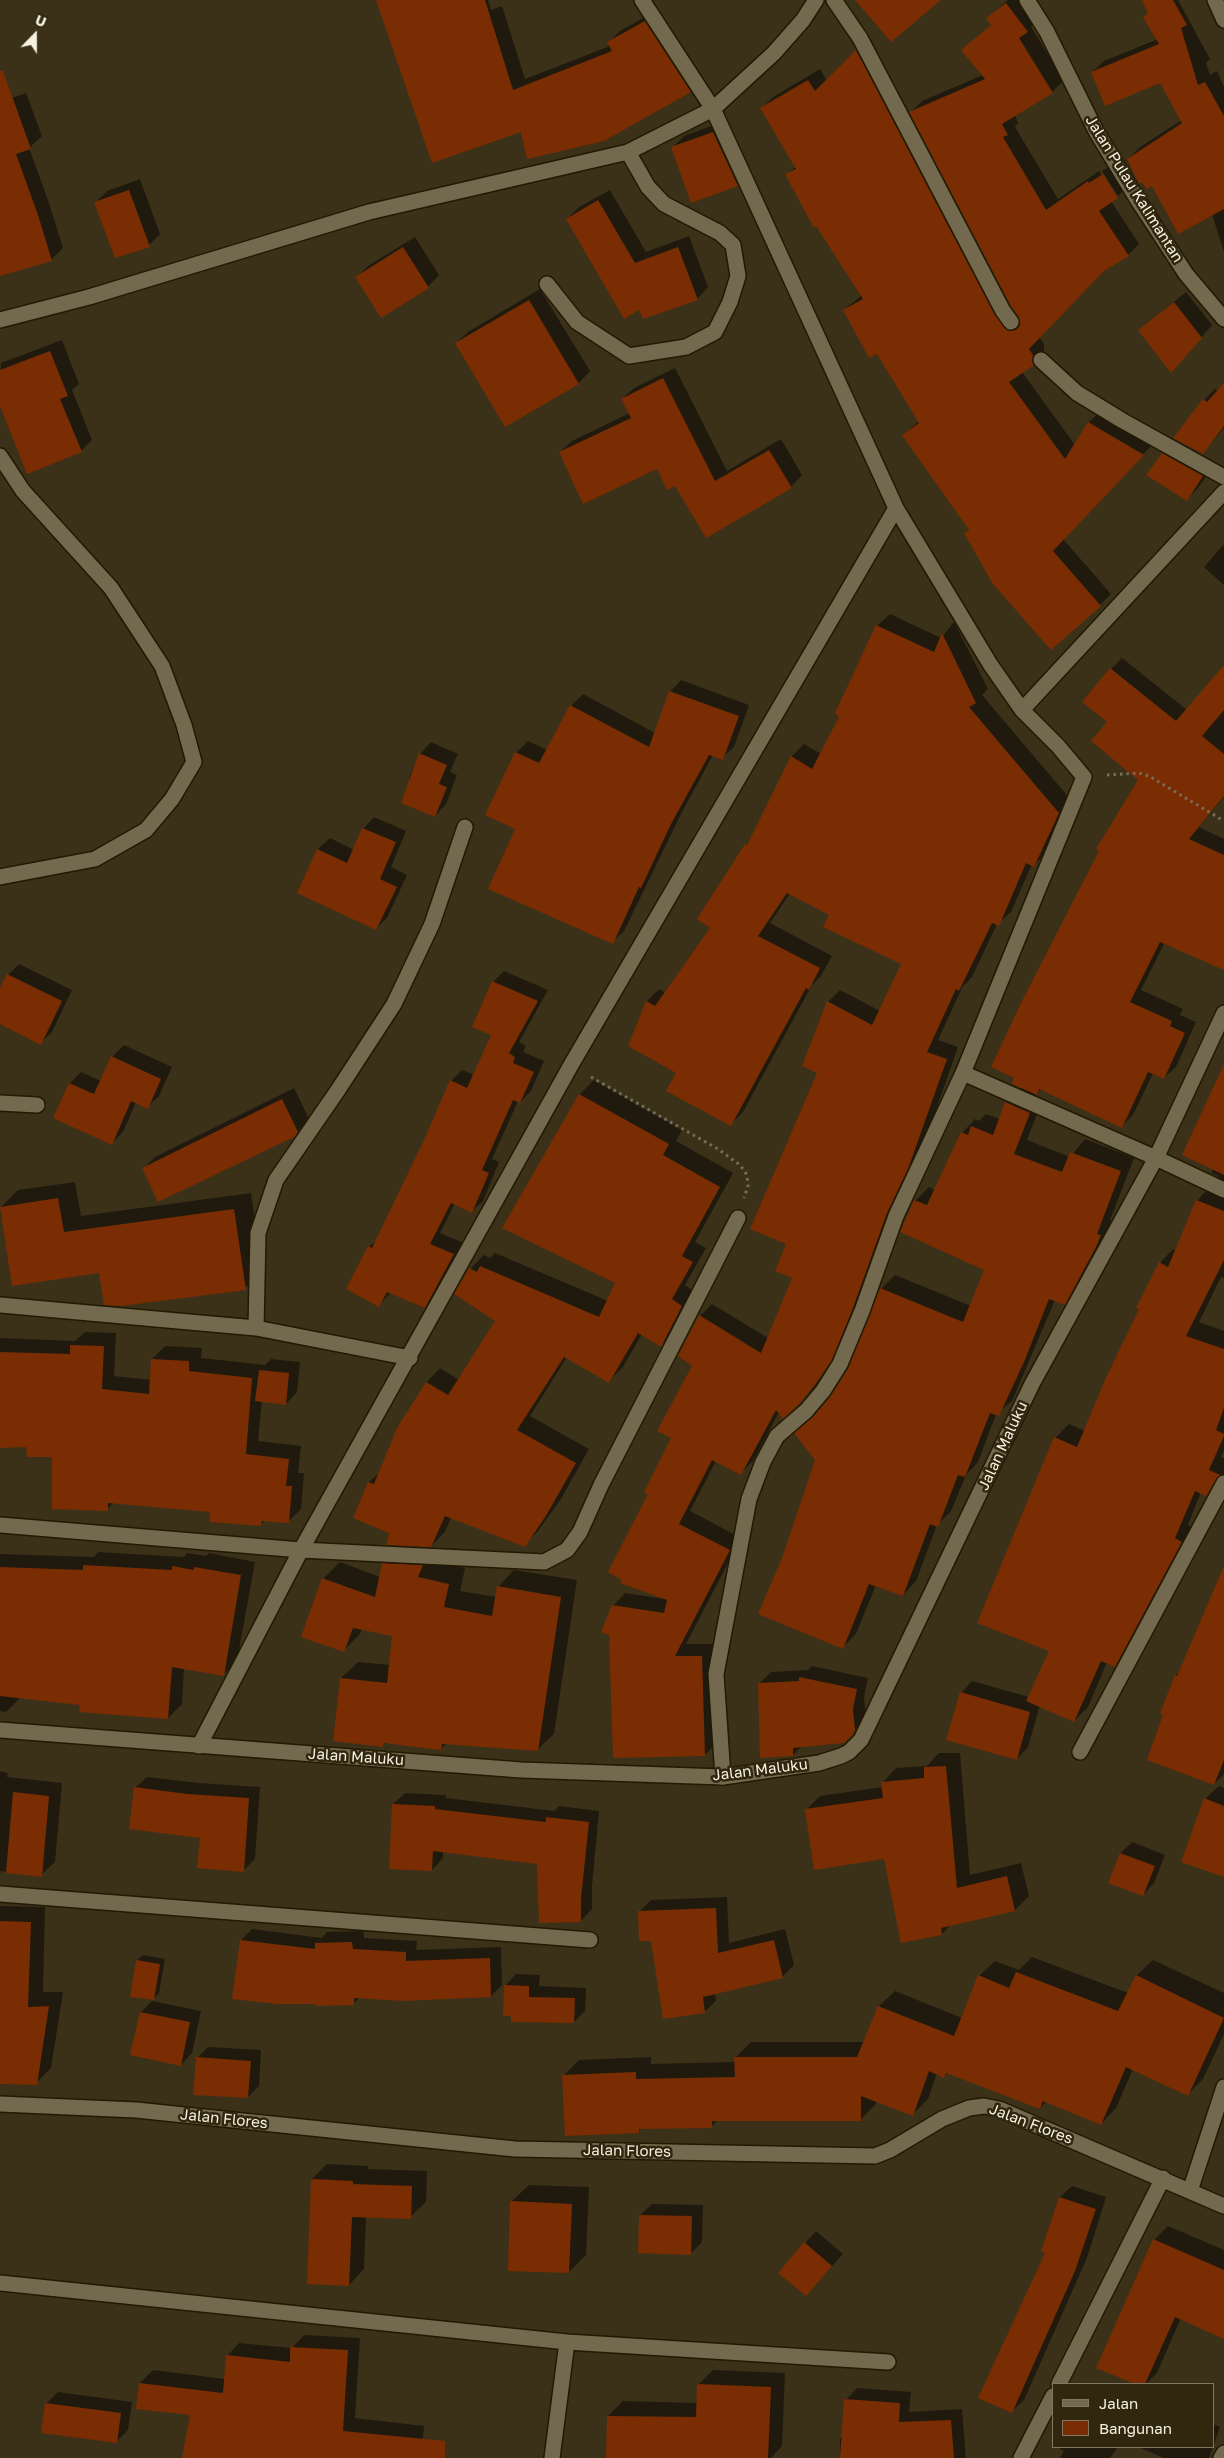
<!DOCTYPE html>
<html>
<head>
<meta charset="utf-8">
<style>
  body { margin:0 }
  #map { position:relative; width:1224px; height:2458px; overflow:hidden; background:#3b3119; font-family:"Golos Text",sans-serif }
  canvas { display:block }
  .legend { position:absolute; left:1052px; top:2383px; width:162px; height:65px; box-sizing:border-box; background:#31270f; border:1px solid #807863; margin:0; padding:6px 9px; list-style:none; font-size:15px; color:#f7f1e2 }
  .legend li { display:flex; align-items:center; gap:10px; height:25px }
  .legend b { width:25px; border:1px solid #807863 }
  .north { position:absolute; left:10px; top:10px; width:50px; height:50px; -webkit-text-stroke:4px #31270f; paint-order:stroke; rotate:22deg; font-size:14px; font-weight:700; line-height:20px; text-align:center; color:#f7f1e2 }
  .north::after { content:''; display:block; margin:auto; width:18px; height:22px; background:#f7f1e2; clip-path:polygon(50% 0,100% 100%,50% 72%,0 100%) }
</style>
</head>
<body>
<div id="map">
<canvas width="1224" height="2458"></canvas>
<ul class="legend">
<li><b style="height:6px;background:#73694f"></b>Jalan</li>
<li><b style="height:14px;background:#7a2d02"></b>Bangunan</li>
</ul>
<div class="north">U</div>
</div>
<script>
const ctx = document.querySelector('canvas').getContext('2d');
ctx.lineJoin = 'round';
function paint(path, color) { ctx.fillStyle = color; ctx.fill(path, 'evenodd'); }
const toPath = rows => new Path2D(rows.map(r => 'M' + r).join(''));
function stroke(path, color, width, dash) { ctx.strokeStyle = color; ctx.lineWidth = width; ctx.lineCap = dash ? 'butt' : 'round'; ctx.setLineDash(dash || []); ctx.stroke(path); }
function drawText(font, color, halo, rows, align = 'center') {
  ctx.font = font + ' "Golos Text",sans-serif'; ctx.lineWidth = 5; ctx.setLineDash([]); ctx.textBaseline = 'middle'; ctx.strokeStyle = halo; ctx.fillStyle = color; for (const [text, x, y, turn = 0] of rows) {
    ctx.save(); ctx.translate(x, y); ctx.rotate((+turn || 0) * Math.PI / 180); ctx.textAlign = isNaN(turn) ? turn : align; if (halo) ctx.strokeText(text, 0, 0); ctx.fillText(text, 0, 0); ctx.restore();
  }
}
const shadow = toPath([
  [377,0,488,0,491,10,502,6,525,79,610,46,608,43,620,31,657,10,702,79,690,91,522,131],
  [1008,0,1024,0,1038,19,1031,27,1064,80,1052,92,1015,115,1018,123,1015,127,1058,199,1099,171,1115,197,1117,197,1111,201,1139,244,1128,255,1105,270,1039,337,1044,344,1044,353,1022,372,1075,445,1089,422,1101,411,1154,443,1063,539,1111,594,1100,605,966,533,969,529,903,435,919,421,878,353,844,310,862,295,787,175,796,166,762,108,773,97,820,69,827,81,868,40,1006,304,1021,322,1020,316,911,112,922,101,983,75,963,50,992,24,987,18],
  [1166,0,1178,0,1210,59,1206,63,1210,75,1217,71,1224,87,1224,252,1212,214,1152,185,1128,159,1140,147,1182,120,1160,82,1092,72,1104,61,1158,39,1145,17,1156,6],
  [26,93,42,136,29,148,49,203,63,248,51,260,0,275,0,102],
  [725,121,748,173,737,185,673,147,684,136],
  [1114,164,1128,186,1118,196,1102,171],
  [140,179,160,234,149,245,96,202,107,191],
  [610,190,646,252,689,236,708,287,697,299,640,309,567,219,579,207],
  [415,237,439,275,428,287,357,277,368,266],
  [540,289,590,371,579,383,505,426,456,343,468,332],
  [1186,292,1212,325,1182,360,1139,330],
  [62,340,79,384,72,390,92,440,81,451,0,402,1,363],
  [675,368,727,471,781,439,802,475,791,487,675,484,657,467,560,452,572,441,630,413,622,399,634,388],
  [1224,385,1224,428,1203,453,1204,400,1215,389,1219,391],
  [1174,443,1214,465,1198,488,1186,500,1163,454],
  [1224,544,1224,585,1204,567],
  [890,614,941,638,954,622,988,689,982,695,1071,800,1046,853,1034,865,1032,864,1011,912,997,924,972,977,963,986,938,1040,958,1047,920,1155,844,1346,828,1372,812,1390,798,1403,779,1412,753,1461,740,1474,716,1461,690,1511,741,1538,686,1644,714,1644,717,1742,705,1755,613,1606,625,1593,664,1599,649,1493,673,1438,693,1365,700,1316,712,1304,768,1338,793,1277,787,1244,819,1072,828,1002,840,990,880,1011,902,963,831,915,790,893,770,923,832,956,821,976,812,985,743,1112,731,1124,678,1073,647,1001,659,989,666,993,711,927,746,845,750,841,792,756,804,744,821,754,840,716,877,626],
  [1122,658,1187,710,1224,667,1224,797,1199,827,1224,839,1224,969,1165,942,1141,990,1183,1009,1180,1015,1196,1022,1176,1067,1164,1078,1153,1073,1133,1115,1122,1126,1041,1089,1035,1095,1043,1099,1027,1140,1070,1157,1085,1139,1134,1158,1110,1220,1113,1222,1078,1290,1064,1304,1055,1300,1012,1401,996,1414,978,1462,966,1475,951,1511,937,1525,916,1581,903,1595,876,1585,856,1634,843,1647,783,1558,816,1460,810,1420,831,1398,849,1370,881,1289,895,1275,971,1306,985,1270,915,1201,929,1187,935,1190,962,1133,975,1119,979,1121,986,1114,1000,1119,1006,1102,1022,1087,1140,780,1108,722,1111,669],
  [681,680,749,705,734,747,722,758,713,755,682,812,624,931,612,942,517,828,516,753,528,741,547,750,571,706,583,694,655,733,670,692],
  [431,742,458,754,450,772,457,775,446,804,435,816,409,778,420,754],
  [374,817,406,831,391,867,407,875,387,918,375,929,298,892,318,849,330,838,354,850,363,829],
  [19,964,72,990,52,1032,40,1043,0,1023,0,991,8,975],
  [504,971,548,990,519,1042,526,1046,523,1052,544,1061,531,1091,520,1102,518,1101,492,1159,499,1162,483,1201,472,1211,455,1203,440,1233,464,1243,436,1296,425,1307,391,1292,379,1305,369,1247,377,1240,425,1141,451,1081,462,1070,474,1075,492,1035,493,982],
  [124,1045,172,1067,159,1096,147,1107,136,1102,123,1132,112,1143,70,1083,81,1072,101,1081,112,1057],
  [594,1080,682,1130,676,1141,733,1173,695,1242,706,1248,685,1285,695,1292,675,1332,661,1345,642,1334,623,1367,609,1381,567,1357,530,1416,589,1449,561,1499,538,1531,524,1545,451,1517,445,1532,431,1546,390,1533,369,1482,381,1471,398,1429,427,1382,440,1368,459,1380,497,1321,470,1269,484,1255,490,1258,495,1253,608,1301,616,1283,504,1227,580,1094],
  [1224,1084,1224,1278,1221,1277,1199,1322,1224,1331,1224,1451,1221,1457,1224,1458,1224,1474,1206,1494,1201,1492,1188,1525,1194,1528,1128,1652,1115,1665,1107,1662,1088,1707,1074,1721,1040,1705,1028,1747,1017,1759,961,1693,972,1681,1029,1697,1050,1650,1055,1438,1069,1424,1085,1431,1141,1309,1160,1263,1173,1249,1176,1251,1197,1201,1219,1176,1212,1173],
  [294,1088,309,1119,294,1136,143,1169,155,1157],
  [75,1182,81,1216,251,1193,262,1271,245,1288,100,1272,1,1207,18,1190],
  [85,1332,116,1333,114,1376,151,1380,152,1359,165,1346,202,1348,201,1358,265,1365,271,1359,300,1362,297,1392,286,1404,262,1400,258,1441,301,1446,298,1473,304,1473,301,1509,288,1522,265,1520,261,1525,212,1511,114,1502,107,1509,53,1455,27,1446,0,1446,0,1338,75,1341],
  [400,1547,434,1561,465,1568,460,1591,496,1597,498,1587,514,1570,577,1580,554,1734,537,1750,447,1743,441,1749,386,1742,383,1746,341,1678,358,1662,390,1665,394,1635,362,1628,360,1634,343,1651,323,1579,340,1562,380,1577,383,1564],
  [98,1552,184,1557,187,1553,206,1556,209,1553,255,1562,237,1661,223,1675,184,1668,182,1704,168,1718,81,1704,20,1698,6,1712,0,1711,0,1554,94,1557],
  [1224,1576,1224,1774,1214,1784,1162,1713,1176,1675,1181,1671],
  [812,1666,868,1678,864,1697,866,1718,844,1742,802,1746,793,1755,759,1684,771,1672,808,1670],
  [939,1753,960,1753,970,1875,1021,1863,1029,1896,1015,1910,951,1924,942,1934,885,1858,806,1810,820,1796,883,1787,883,1782,896,1768,927,1766],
  [0,1771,8,1773,7,1777,62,1783,55,1862,41,1875,0,1871],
  [147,1777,199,1783,260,1787,255,1859,244,1870,135,1788],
  [1219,1786,1224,1788,1224,1876,1205,1799],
  [405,1793,446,1795,446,1798,554,1811,559,1806,599,1811,592,1886,592,1909,581,1921,538,1863,443,1851,443,1858,432,1870,393,1804],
  [1132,1842,1165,1855,1154,1883,1143,1895,1121,1853],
  [727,1897,729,1943,785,1929,794,1965,782,1977,715,1993,716,2001,704,2012,652,1940,640,1911,651,1900],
  [0,1906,45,1907,43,1992,63,1992,51,2068,36,2083,0,2083],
  [252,1929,322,1938,327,1932,363,1931,364,1938,417,1941,416,1950,501,1947,502,1985,491,1996,360,1997,354,2003,241,1940],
  [143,1955,165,1959,159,1993,153,1999,132,1995,137,1960],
  [1032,1957,1128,1993,1137,1975,1153,1960,1224,1993,1224,2034,1203,2079,1188,2094,1133,2069,1116,2108,1101,2124,1047,2101,1040,2108,948,2073,944,2076,937,2073,928,2099,912,2115,876,2101,876,2104,860,2120,718,2120,712,2126,642,2128,639,2131,563,2076,579,2060,651,2057,651,2064,736,2062,736,2057,751,2042,865,2042,879,2006,895,1991,962,2018,979,1976,995,1961,1019,1970],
  [516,1974,540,1975,539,1986,586,1988,585,2011,574,2022,505,1986],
  [152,2001,201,2011,192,2053,181,2065,132,2054,141,2012],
  [208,2047,261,2050,259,2086,248,2097,197,2058],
  [327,2164,368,2166,368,2169,427,2171,426,2202,410,2217,366,2216,364,2269,349,2285,312,2179],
  [529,2185,589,2187,586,2255,569,2272,511,2202],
  [1072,2186,1106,2197,1087,2258,1024,2400,1012,2411,1047,2252,1043,2251,1060,2197],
  [652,2204,703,2205,702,2242,690,2254,640,2215],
  [1168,2226,1224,2250,1224,2338,1181,2318,1157,2373,1146,2384,1138,2384,1098,2367,1154,2240],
  [816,2231,843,2254,806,2295,780,2272],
  [304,2335,360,2338,355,2418,424,2426,421,2458,183,2458,192,2414,138,2408,140,2383,153,2370,225,2379,227,2356,239,2343,292,2348],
  [713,2370,785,2373,782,2446,771,2458,607,2458,608,2416,623,2401,697,2403,698,2385],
  [857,2388,911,2392,909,2412,962,2409,966,2458,840,2458,840,2439,843,2435,846,2400],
  [58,2392,132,2402,128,2430,117,2441,46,2404],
  [1213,2424,1220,2427,1213,2447],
  [1061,2447,1118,2447,1110,2458,1060,2458,1064,2451,1060,2449],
  [1138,2447,1213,2447,1209,2458,1164,2458]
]);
const building = toPath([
  [376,0,485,0,513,90,612,51,607,42,645,21,691,92,604,141,527,159,521,132,432,163],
  [855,0,941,0,891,42],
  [1142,0,1173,0,1187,25,1181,28,1198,85,1205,82,1224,116,1224,209,1178,234,1152,186,1147,189,1142,182,1139,184,1127,159,1182,123,1160,83,1105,106,1091,72,1159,44,1143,17,1148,14],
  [1006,3,1028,32,1019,38,1053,93,1002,124,1008,135,1003,137,1046,210,1088,181,1089,183,1103,174,1118,198,1099,211,1129,256,1104,271,1029,349,1033,355,1034,365,1009,382,1065,459,1088,422,1144,455,1053,551,1101,606,1051,650,993,584,964,533,969,530,902,435,919,423,877,354,869,358,843,310,863,299,816,226,814,228,785,174,796,169,760,108,808,80,815,91,856,50,995,315,1007,330,1016,330,1020,325,1019,317,1011,306,909,112,985,79,961,50,991,25,986,18],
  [0,71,3,71,31,149,16,154,38,215,52,261,0,276],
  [713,132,738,186,691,203,671,147],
  [129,190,150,247,115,258,94,202],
  [598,200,635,263,678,247,698,300,643,319,639,310,624,319,566,219],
  [403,247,429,288,381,318,355,277],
  [529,300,579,384,505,427,455,343],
  [1174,302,1202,338,1171,373,1138,330],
  [50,351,68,396,60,399,82,452,27,474,0,406,0,370],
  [663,378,715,481,769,450,792,488,706,538,675,486,667,490,657,469,583,504,559,452,631,418,621,399],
  [1224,383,1224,426,1203,454,1173,438,1203,399,1207,402],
  [1162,453,1203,476,1187,501,1146,475],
  [876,625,934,652,942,633,976,703,969,707,1059,813,1034,867,1026,863,999,926,992,923,959,991,956,989,927,1052,947,1059,908,1169,887,1213,853,1308,832,1360,815,1385,799,1404,783,1419,776,1410,741,1475,712,1460,679,1524,730,1550,675,1656,702,1656,705,1756,613,1758,609,1635,601,1632,612,1605,664,1613,667,1600,620,1583,622,1580,608,1572,648,1494,644,1492,671,1438,657,1431,692,1366,678,1356,699,1315,761,1353,792,1278,775,1271,786,1244,750,1229,817,1073,802,1066,827,1001,872,1025,901,964,823,927,829,915,787,893,758,936,820,968,809,990,806,988,731,1126,666,1091,676,1073,628,1046,646,1001,655,1006,710,928,697,919,745,844,747,845,791,756,812,769,839,717,835,713],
  [1224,665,1224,710,1202,736,1224,754,1224,796,1189,839,1224,855,1224,970,1160,942,1130,1002,1172,1021,1170,1026,1185,1033,1164,1079,1148,1072,1122,1128,1039,1089,1037,1095,1012,1084,1014,1078,991,1067,1021,1003,1099,851,1096,849,1138,780,1091,741,1107,722,1082,702,1110,668,1176,721],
  [669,691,739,716,723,760,709,755,671,824,641,888,639,887,613,944,488,889,515,829,485,815,515,752,539,763,570,705,649,747],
  [419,753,447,765,439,784,447,787,435,817,401,803],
  [362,828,396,842,380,879,397,887,376,930,297,893,317,849,347,863],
  [7,974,62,1001,41,1045,0,1024,0,988],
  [492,981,538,1001,509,1053,515,1057,513,1063,534,1072,520,1103,513,1100,482,1170,489,1173,472,1213,451,1203,430,1244,454,1254,425,1308,387,1292,379,1307,346,1289,368,1246,372,1248,424,1140,450,1080,467,1088,491,1035,472,1027],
  [111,1056,161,1079,148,1109,131,1101,112,1145,53,1118,69,1083,94,1094],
  [1224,1064,1224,1175,1182,1155],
  [579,1094,669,1144,663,1155,720,1187,682,1256,693,1262,672,1299,682,1306,661,1347,638,1333,609,1383,564,1357,517,1430,576,1463,547,1514,525,1547,445,1516,431,1547,386,1545,389,1533,353,1518,368,1482,374,1484,397,1428,426,1382,448,1395,495,1321,454,1294,469,1268,477,1272,480,1266,599,1317,615,1283,502,1228],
  [282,1099,298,1132,294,1137,158,1202,142,1168],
  [1005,1102,1030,1113,1014,1154,1062,1172,1070,1152,1121,1171,1097,1234,1101,1235,1095,1249,1065,1305,1049,1299,1024,1362,999,1416,990,1413,965,1477,958,1475,938,1527,930,1524,903,1596,869,1584,843,1649,758,1614,782,1558,815,1460,794,1433,813,1417,830,1397,848,1369,880,1288,963,1322,984,1270,900,1232,914,1200,927,1205,961,1132,968,1135,971,1126,993,1135],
  [58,1198,64,1232,234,1209,246,1290,121,1306,104,1305,99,1273,12,1286,0,1207],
  [1196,1200,1224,1211,1224,1260,1186,1336,1224,1349,1224,1408,1216,1430,1224,1434,1224,1436,1209,1470,1220,1475,1206,1496,1195,1491,1175,1538,1182,1542,1115,1667,1101,1661,1074,1722,1026,1701,1049,1651,977,1623,1054,1437,1077,1447,1105,1380,1139,1309,1136,1308,1159,1262,1168,1267],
  [70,1345,104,1346,102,1389,149,1394,151,1359,189,1361,189,1371,252,1378,246,1454,289,1459,286,1486,292,1486,289,1523,262,1521,261,1526,210,1522,210,1512,108,1503,108,1511,52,1509,52,1457,27,1457,26,1447,0,1448,0,1352,70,1354],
  [259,1370,289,1373,286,1405,255,1401],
  [382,1563,423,1565,418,1577,449,1584,444,1607,492,1616,497,1586,561,1597,538,1751,442,1744,441,1750,384,1743,383,1747,333,1741,340,1678,387,1683,392,1636,353,1628,344,1652,301,1637,322,1578,375,1597],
  [83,1565,172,1570,172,1566,194,1570,194,1567,241,1575,224,1676,172,1667,168,1719,79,1712,80,1705,0,1696,0,1567,83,1570],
  [1224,1566,1224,1760,1214,1785,1147,1760,1163,1715,1160,1713,1175,1675,1177,1676],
  [799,1677,857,1689,853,1709,855,1730,853,1734,844,1743,793,1748,793,1756,760,1758,758,1683,799,1681],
  [960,1692,1030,1712,1017,1760,946,1740],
  [946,1766,957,1888,1007,1876,1015,1911,941,1928,942,1935,901,1943,884,1859,814,1870,805,1809,883,1798,881,1782,924,1778,924,1767],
  [134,1787,187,1794,249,1798,244,1872,197,1868,200,1838,129,1829],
  [13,1792,49,1796,42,1877,6,1873],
  [1204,1798,1224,1806,1224,1877,1181,1862],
  [392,1804,435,1806,435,1809,546,1822,546,1817,589,1822,581,1898,581,1922,539,1923,537,1864,433,1851,432,1871,389,1869],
  [1120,1853,1155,1866,1143,1896,1108,1883],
  [716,1908,718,1953,774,1940,783,1978,703,1997,705,2013,663,2019,651,1941,639,1941,638,1911],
  [0,1921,31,1922,28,2007,49,2006,37,2085,0,2084],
  [240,1940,315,1949,315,1943,352,1942,353,1949,406,1952,406,1961,490,1958,491,1997,403,2001,354,1998,354,2005,315,2006,316,2004,278,2004,232,1999],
  [136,1960,160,1964,154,2000,130,1997],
  [1016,1972,1118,2011,1136,1975,1224,2018,1188,2096,1126,2067,1101,2125,1043,2101,1040,2109,946,2073,944,2078,929,2071,913,2116,861,2096,861,2121,712,2121,712,2128,639,2129,639,2133,565,2136,562,2075,636,2072,636,2079,735,2077,734,2057,857,2057,878,2006,954,2036,978,1975,1009,1988],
  [504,1985,529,1986,529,1997,575,1998,574,2023,511,2022,511,2016,503,2016],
  [140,2012,190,2022,181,2066,130,2055],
  [196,2057,251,2061,248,2098,193,2095],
  [311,2179,353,2181,353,2184,412,2186,411,2219,352,2217,349,2286,307,2284],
  [1059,2197,1096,2209,1075,2271,1012,2413,978,2398,1045,2253,1041,2251],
  [510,2201,572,2204,569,2273,508,2271],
  [639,2215,692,2216,691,2255,638,2253],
  [1153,2239,1224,2270,1224,2339,1175,2317,1145,2384,1135,2384,1096,2368],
  [804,2242,832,2266,806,2296,778,2273],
  [290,2347,348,2350,343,2431,445,2441,445,2458,182,2458,190,2415,136,2409,139,2383,223,2393,226,2355,290,2362],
  [697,2384,771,2387,768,2458,606,2458,607,2416,696,2417],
  [844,2399,900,2403,899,2422,951,2420,954,2458,840,2458],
  [45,2403,121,2413,117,2443,41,2433]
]);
const path = toPath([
  [1107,775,1139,773,1149,776,1224,821],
  [591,1077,718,1149,740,1165,747,1175,748,1186,744,1198]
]);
const street = toPath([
  [642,0,713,109,896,508,990,664,1022,710,1058,746,1084,777,963,1073,896,1216,862,1311,840,1364,823,1391,806,1411,777,1436,763,1462,749,1499,716,1674,723,1777],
  [834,0,860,38,1003,311,1011,322],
  [1027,0,1047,32,1096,131,1139,202,1186,274,1224,319],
  [1215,0,1224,20],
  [547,284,577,322,629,356,686,347,715,332,730,302,738,276,733,245,720,233,664,204,648,187,628,152],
  [0,320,89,297,369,212,628,152,713,109,774,53,803,20,816,0],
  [1041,360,1077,393,1123,421,1224,477],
  [0,456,23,491,111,588,162,666,184,725,194,762,172,799,146,830,95,859,0,877],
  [1022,710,1224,492],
  [963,1073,1156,1158,1224,1013],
  [0,1103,37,1105],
  [0,1305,256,1328,410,1358],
  [256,1328,258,1233,276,1180,338,1090,394,1004,432,924,465,827],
  [0,1525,301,1550,544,1562,567,1550,580,1532,601,1485,738,1218],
  [199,1746,301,1550,571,1065,896,508],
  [1080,1752,1224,1483],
  [0,1894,590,1940],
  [0,2104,136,2110,515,2149,875,2156,890,2150,942,2119,969,2108,984,2106,999,2109,1224,2206],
  [1190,2191,1224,2087],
  [0,2283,567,2342,888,2362],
  [1059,2384,1163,2178],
  [552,2458,567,2342],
  [1021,2458,1053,2396],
  [1221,2458,1224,2453]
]);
const secondary = toPath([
  [0,1730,521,1770,723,1777,819,1763,841,1756,849,1752,861,1740,1032,1384,1156,1158,1224,1190]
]);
const streetNames = [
  ["Jalan Pulau Kalimantan",1134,189,58],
  ["Jalan Maluku",1003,1446,-65],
  ["Jalan Maluku",356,1757,4],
  ["Jalan Maluku",760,1770,-7],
  ["Jalan Flores",224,2119,6],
  ["Jalan Flores",1031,2124,21],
  ["Jalan Flores",627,2151,1]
];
paint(shadow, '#0007');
paint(building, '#7a2d02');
stroke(street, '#221902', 18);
stroke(secondary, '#221902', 18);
stroke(path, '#786f5a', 3, [2.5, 4]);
stroke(street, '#73694f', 15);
stroke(secondary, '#73694f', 15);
drawText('15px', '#f7f1e2', '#31270f', streetNames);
</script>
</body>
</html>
